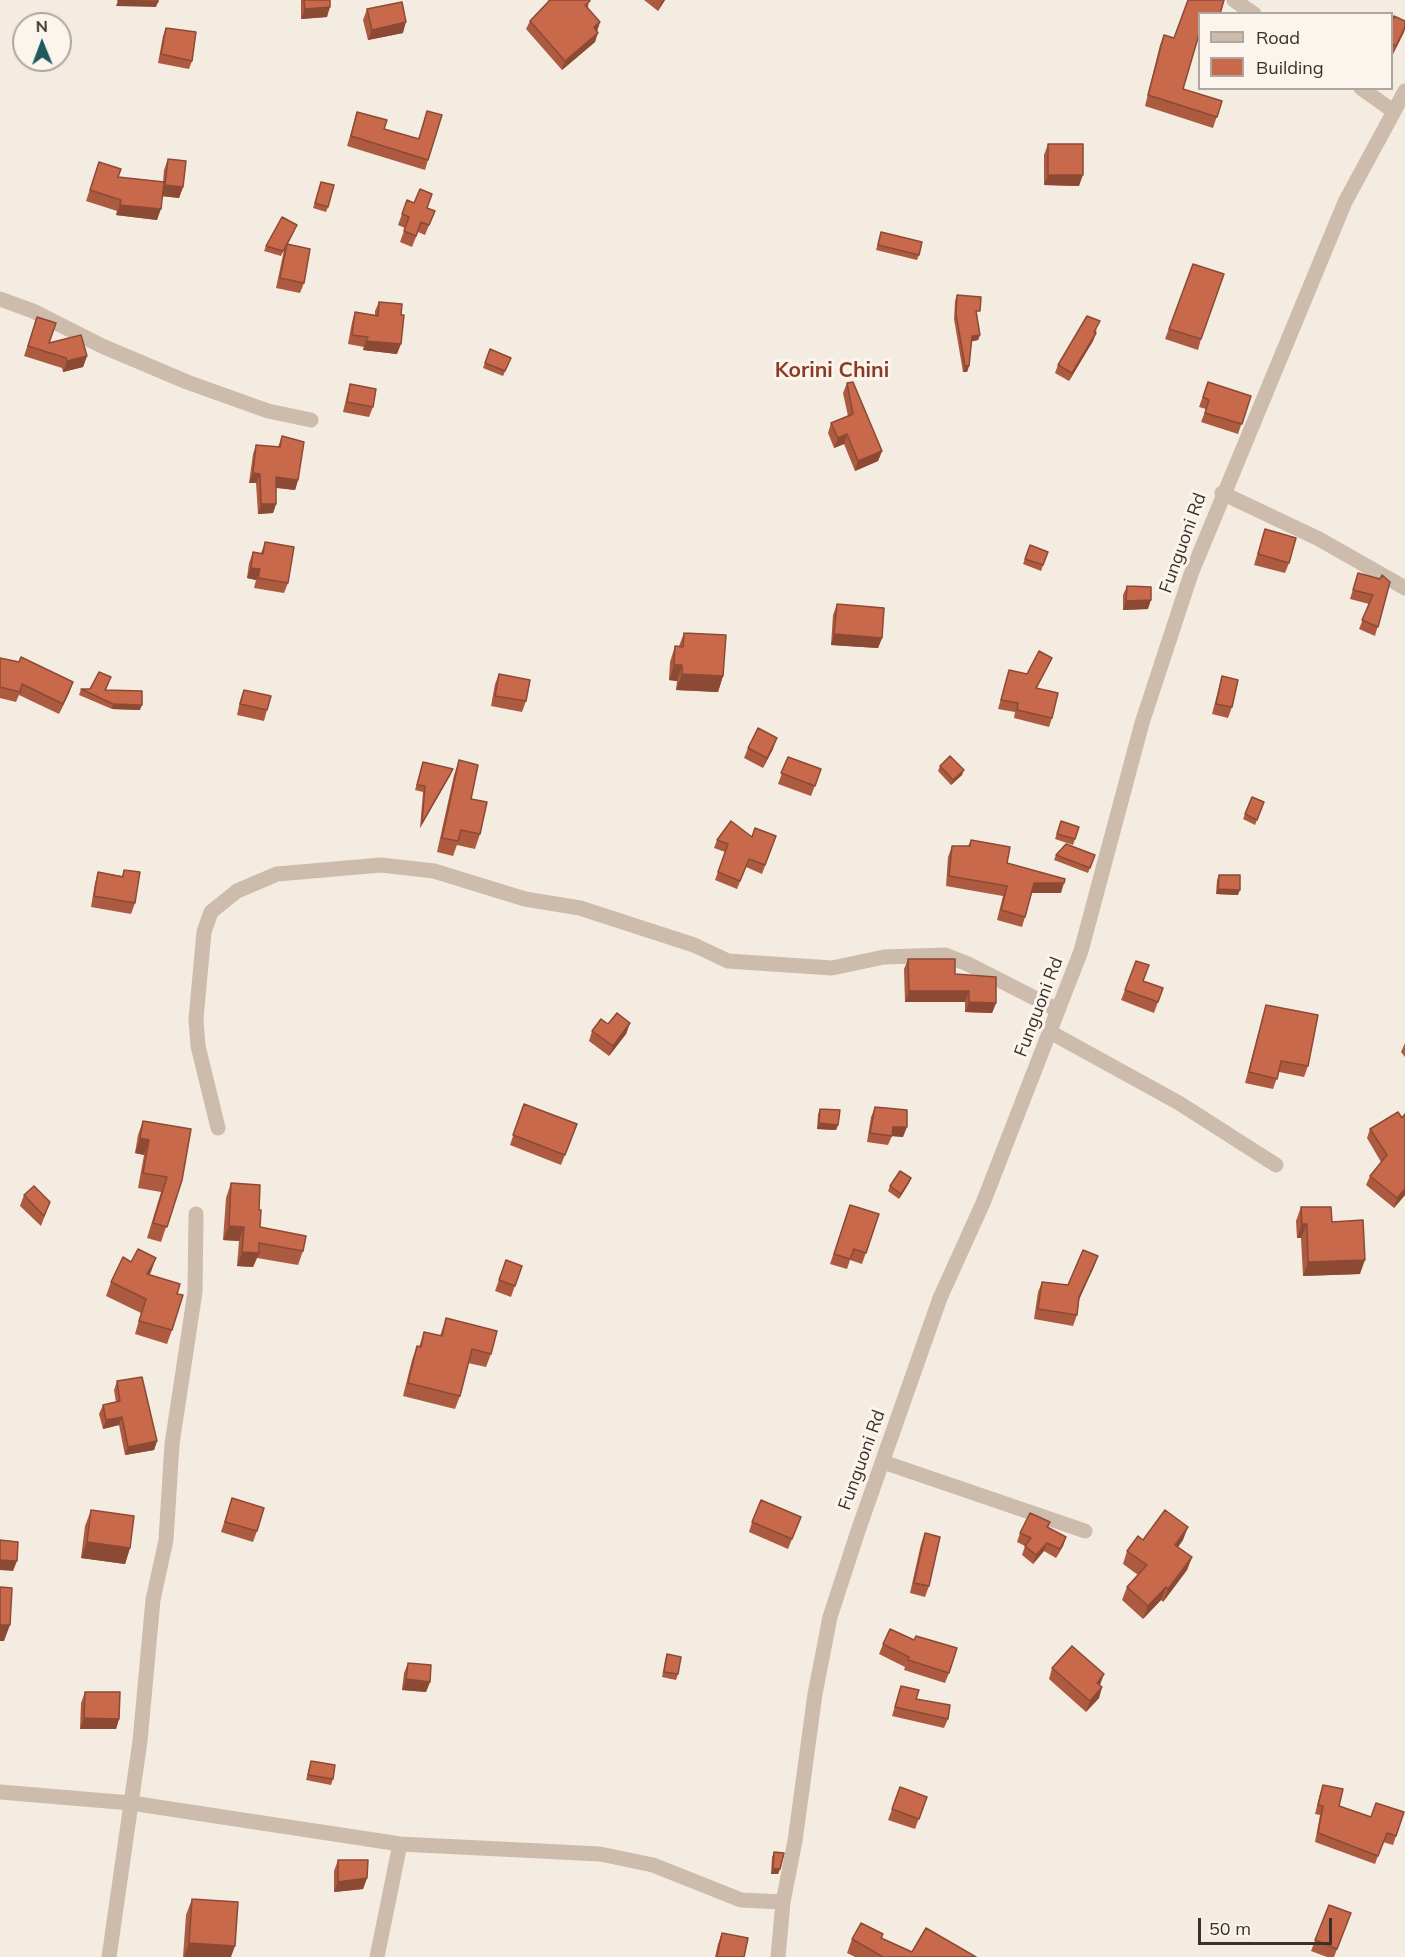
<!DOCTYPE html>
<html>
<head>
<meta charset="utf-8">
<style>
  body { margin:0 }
  #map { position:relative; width:1405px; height:1957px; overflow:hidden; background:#f4ebe1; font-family:Mulish,sans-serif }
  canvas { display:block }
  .legend { position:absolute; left:1198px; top:12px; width:195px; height:78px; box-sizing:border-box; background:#fbf5ee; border:2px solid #aea6a0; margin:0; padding:8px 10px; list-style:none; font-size:18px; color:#3b302b }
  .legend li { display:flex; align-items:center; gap:12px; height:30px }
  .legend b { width:30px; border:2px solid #aea6a0 }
  .north { position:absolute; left:12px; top:12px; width:60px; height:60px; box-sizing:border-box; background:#fbf5ee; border:2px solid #aea6a0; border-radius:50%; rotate:359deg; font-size:16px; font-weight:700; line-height:24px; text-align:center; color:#3b302b }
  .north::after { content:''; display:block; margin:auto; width:21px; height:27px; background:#1f5a5e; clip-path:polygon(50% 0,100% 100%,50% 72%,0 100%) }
  .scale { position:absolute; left:1198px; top:1918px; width:134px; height:27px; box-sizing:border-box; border:3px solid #3b302b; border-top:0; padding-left:8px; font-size:18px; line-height:21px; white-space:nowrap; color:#3b302b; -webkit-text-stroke:4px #fbf5ee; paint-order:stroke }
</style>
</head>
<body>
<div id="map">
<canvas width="1405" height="1957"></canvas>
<ul class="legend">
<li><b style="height:8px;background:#cdbbac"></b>Road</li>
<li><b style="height:16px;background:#c8694b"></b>Building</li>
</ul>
<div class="north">N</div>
<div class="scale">50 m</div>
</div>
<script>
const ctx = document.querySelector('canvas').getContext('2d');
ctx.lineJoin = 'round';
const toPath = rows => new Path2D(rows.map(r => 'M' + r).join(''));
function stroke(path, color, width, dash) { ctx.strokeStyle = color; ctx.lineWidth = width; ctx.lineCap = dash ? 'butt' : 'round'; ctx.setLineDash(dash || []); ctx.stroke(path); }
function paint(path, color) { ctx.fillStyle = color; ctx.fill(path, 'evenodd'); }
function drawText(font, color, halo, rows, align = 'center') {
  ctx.font = font + ' Mulish,sans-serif'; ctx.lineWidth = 6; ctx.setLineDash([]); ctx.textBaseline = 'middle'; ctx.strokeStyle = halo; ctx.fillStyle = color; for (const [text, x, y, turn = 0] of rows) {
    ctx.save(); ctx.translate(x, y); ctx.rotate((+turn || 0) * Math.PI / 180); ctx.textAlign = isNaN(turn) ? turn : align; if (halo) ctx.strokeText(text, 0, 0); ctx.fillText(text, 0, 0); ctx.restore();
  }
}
const minor = toPath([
  [1234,0,1254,14],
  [1361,88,1393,111],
  [0,299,33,311,102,346,187,382,268,411,311,420],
  [1222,493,1319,539,1405,588],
  [1050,1032,1179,1103,1276,1165],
  [218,1128,198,1046,196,1019,204,932,211,912,237,891,277,874,381,865,434,871,525,899,580,908,694,945,728,961,832,968,884,957,945,955,968,964,1058,1010],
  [883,1462,1085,1531],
  [0,1792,131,1803,400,1844,600,1854,653,1865,741,1900,783,1902],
  [109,1957,140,1741,153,1600,166,1540,172,1444,195,1292,196,1214],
  [377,1957,400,1844]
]);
const tertiary = toPath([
  [778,1957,783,1902,795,1841,815,1694,830,1617,859,1528,940,1298,983,1203,1081,951,1142,723,1191,574,1345,202,1405,91]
]);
const wall = toPath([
  [301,0,330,0,327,17,301,19],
  [548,0,589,0,588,8,600,22,597,31,595,42,562,70,526,29,530,21,549,1],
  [644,0,665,0,658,11],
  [367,9,403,33,368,40,363,20],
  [1200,14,1183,89,1222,101,1213,128,1145,106,1160,45,1164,35,1174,38],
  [1392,21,1405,21,1405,28,1404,32,1392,56],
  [166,28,192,61,189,69,158,63,163,36],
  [427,111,428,160,425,170,347,146,357,112,384,129,418,139],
  [1048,144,1079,186,1044,185,1044,155],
  [168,159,183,187,179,198,162,196,157,220,116,215,117,211,86,201,99,162,118,177,163,182,164,170],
  [321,182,328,207,326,212,313,208],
  [407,200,435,211,425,235,418,232,412,247,400,242,405,228,398,225],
  [295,230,288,244,304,283,300,293,276,288,284,250,281,256,264,251,266,246],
  [881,232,919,255,917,260,876,250],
  [1193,264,1201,339,1198,350,1165,339],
  [957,295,978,316,977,316,980,335,978,340,972,341,969,366,967,372,963,372,954,319,955,301],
  [379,302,397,354,363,350,364,347,348,344,352,322,355,312,375,315,375,311],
  [37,317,49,343,87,356,83,367,63,372,62,368,24,356],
  [1097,329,1093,341,1069,381,1055,373,1058,365],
  [490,349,511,358,503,376,483,368],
  [1208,382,1251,396,1238,434,1201,422,1206,409,1199,407],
  [847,383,882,451,878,461,855,471,844,444,834,448,828,433,831,423,848,416,843,393],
  [350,384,373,407,369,417,343,412,347,395],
  [282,436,298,480,295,490,276,488,276,504,273,513,258,514,256,483,249,483,253,454,256,445,278,447],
  [1265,529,1289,563,1285,573,1254,565],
  [265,542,288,583,284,593,254,588,256,580,247,578,249,563,253,552,261,553],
  [1030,545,1048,552,1041,571,1023,564],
  [1358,573,1390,582,1375,636,1359,629,1369,604,1350,599],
  [1127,586,1148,609,1123,610,1123,595],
  [837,604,882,638,878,648,831,645,833,615],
  [684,633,723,676,718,692,676,690,677,681,669,680,670,662,675,646,679,646],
  [0,658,70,691,59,714,19,695,16,702,0,698],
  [1052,658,1048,667,1037,688,1052,718,1049,727,1014,718,1015,712,998,709,1009,670,1027,674],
  [499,674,526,701,522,712,491,706,495,684],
  [1222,676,1232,707,1228,718,1212,714,1219,687],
  [109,683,106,690,140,710,112,709,79,695,81,689,90,689],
  [244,690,267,710,264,721,237,715,240,701],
  [748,748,773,749,763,768,744,758],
  [788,757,821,769,811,796,778,784],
  [459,760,471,799,480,834,475,849,457,845,453,856,437,852,454,775],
  [423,762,451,774,420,828,423,792,415,790],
  [940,766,962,775,951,785,938,771],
  [1252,797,1264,802,1255,825,1243,819],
  [1061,821,1079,827,1073,845,1055,839],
  [776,836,762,874,746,867,737,889,715,880,725,852,714,848,717,840,752,837],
  [971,840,1007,863,1061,893,1032,893,1022,927,997,920,1003,896,946,886,948,857,952,846,968,846],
  [1056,855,1095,855,1088,873,1054,860],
  [124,870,135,903,131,914,91,907,95,883,98,872,122,876],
  [1219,875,1238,895,1216,894,1217,880],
  [908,959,955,974,996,1003,992,1013,965,1012,965,1002,905,1002,904,969],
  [1143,981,1163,988,1154,1013,1121,1000,1125,990],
  [1266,1005,1308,1066,1304,1077,1279,1072,1273,1089,1245,1083,1263,1015],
  [630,1023,626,1034,609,1056,589,1041,592,1031,608,1024],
  [1405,1043,1405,1057,1401,1052],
  [524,1104,577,1124,561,1165,510,1145],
  [875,1107,903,1137,892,1136,888,1145,867,1142,871,1117],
  [820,1109,838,1125,836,1130,817,1129,818,1114],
  [1405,1114,1405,1195,1394,1208,1366,1185,1370,1176,1381,1162,1367,1138,1370,1129,1402,1118],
  [143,1121,182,1180,161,1242,147,1238,161,1192,138,1188,144,1155,135,1153,138,1135],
  [231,1183,259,1210,260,1227,303,1251,298,1265,257,1258,253,1267,237,1266,239,1241,223,1240,226,1198],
  [909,1183,899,1199,888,1191,890,1186],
  [24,1195,50,1202,41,1226,20,1206],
  [850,1205,879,1214,862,1264,850,1260,847,1269,830,1264],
  [1301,1207,1360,1274,1303,1276,1301,1238,1297,1238,1296,1221],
  [1098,1256,1079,1300,1077,1315,1073,1326,1034,1319,1038,1292,1042,1282,1068,1285],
  [506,1260,522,1266,511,1297,495,1291],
  [151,1272,149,1274,177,1294,172,1330,167,1344,135,1334,141,1313,106,1296,111,1282],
  [446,1318,491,1354,486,1367,468,1363,460,1396,455,1409,403,1396,412,1360,417,1346,419,1347,424,1332,440,1336],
  [117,1381,157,1441,154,1450,125,1455,119,1425,103,1429,99,1414,103,1405,116,1402,114,1390],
  [232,1498,257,1531,253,1542,221,1532],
  [91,1510,130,1548,125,1564,81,1558,85,1526],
  [801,1517,788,1549,749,1532,752,1522],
  [1050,1522,1048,1528,1066,1537,1063,1546,1056,1558,1044,1551,1033,1564,1022,1555,1025,1546,1017,1542,1020,1533],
  [925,1533,929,1586,925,1597,910,1593,921,1544],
  [1143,1540,1183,1540,1178,1547,1192,1557,1187,1570,1163,1602,1161,1600,1143,1619,1122,1600,1127,1587,1138,1575,1123,1564,1127,1551],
  [883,1644,949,1673,945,1683,904,1670,905,1667,879,1654],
  [667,1654,678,1674,676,1680,662,1677,665,1660],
  [408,1663,430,1682,426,1692,402,1690,404,1673],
  [1052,1668,1102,1687,1099,1698,1086,1712,1049,1679],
  [901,1686,916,1699,948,1719,944,1728,892,1716],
  [85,1692,119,1719,116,1729,80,1729,81,1703],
  [311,1761,333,1779,331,1785,306,1780],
  [1323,1785,1339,1806,1371,1817,1404,1812,1393,1845,1383,1842,1375,1864,1315,1842,1320,1815,1315,1814,1320,1794],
  [900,1787,927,1797,915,1829,888,1820],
  [774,1852,780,1869,778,1874,771,1874,772,1857],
  [338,1860,367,1878,363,1889,334,1892,334,1871],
  [192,1899,231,1957,183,1957,186,1915],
  [1329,1905,1351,1913,1334,1957,1327,1957,1311,1951],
  [722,1933,744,1957,715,1957,718,1944],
  [883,1934,882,1938,912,1952,976,1957,855,1957,847,1953,852,1939]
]);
const shadedWall = toPath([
  [663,0,665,0,658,11,661,2],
  [118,1,158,2,156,7,116,6],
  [330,7,327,17,301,19,305,9],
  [406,22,403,33,368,40,372,30],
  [600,22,597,31,594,27],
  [1405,27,1404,32,1392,56,1396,46],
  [598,33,595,42,562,70,565,61],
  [1048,175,1083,175,1079,186,1044,185],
  [165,185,183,187,179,198,161,196],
  [120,205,161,209,157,220,116,215],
  [1096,333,1093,341,1069,381,1072,373],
  [980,335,978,340,970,342,972,336],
  [366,341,401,344,397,354,363,350],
  [87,356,83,367,63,372,67,361],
  [965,366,969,366,967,372,963,372],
  [847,434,844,444,834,448,838,438],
  [882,451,878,461,855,471,858,461],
  [253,473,260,474,256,483,249,483],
  [276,477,298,480,295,490,272,487],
  [261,504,276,504,273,513,258,514],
  [251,568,260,569,256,580,247,578],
  [1151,600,1148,609,1123,610,1126,601],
  [834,634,882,638,878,648,831,645],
  [674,665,682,665,677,681,669,680],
  [682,674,723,676,718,692,676,690],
  [73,682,70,691,59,714,63,704],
  [113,704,142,705,140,710,112,709],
  [777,738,773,749,763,768,767,758],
  [453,769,451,774,420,828,422,823],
  [964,770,962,775,951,785,953,780],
  [1034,883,1064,883,1061,893,1031,893],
  [1218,889,1240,890,1238,895,1216,894],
  [909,991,969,991,965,1002,905,1002],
  [969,1002,996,1003,992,1013,965,1012],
  [630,1023,626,1034,609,1056,613,1046],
  [819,1123,838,1125,836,1130,817,1129],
  [893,1127,907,1127,903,1137,892,1136],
  [140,1138,149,1140,144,1155,135,1153],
  [911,1178,909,1183,899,1199,901,1194],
  [1405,1189,1405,1195,1394,1208,1397,1198],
  [1302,1224,1307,1224,1301,1238,1297,1238],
  [229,1226,244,1227,239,1241,223,1240],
  [242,1252,259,1253,253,1267,237,1266],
  [1098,1256,1094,1267,1075,1308,1079,1297],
  [156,1258,151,1272,142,1287,147,1274],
  [1365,1260,1360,1274,1303,1276,1308,1262],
  [122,1417,119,1425,103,1429,106,1420],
  [157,1441,154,1450,125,1455,128,1447],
  [1188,1527,1183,1540,1170,1558,1175,1545],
  [1066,1537,1063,1546,1056,1558,1060,1549],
  [87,1542,130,1548,125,1564,81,1558],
  [1047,1543,1044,1551,1033,1564,1036,1555],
  [1192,1557,1187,1570,1163,1602,1168,1589],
  [0,1560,17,1561,13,1571,0,1570],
  [1166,1587,1161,1600,1143,1619,1148,1606],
  [0,1625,10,1625,4,1641,0,1641],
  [1104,1674,1100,1685,1093,1693,1097,1683],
  [406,1679,430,1682,426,1692,402,1690],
  [1102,1687,1099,1698,1086,1712,1090,1701],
  [84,1718,119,1719,116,1729,80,1729],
  [773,1869,780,1869,778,1874,771,1874],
  [367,1878,363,1889,334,1892,338,1882],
  [189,1943,235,1946,231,1957,184,1957]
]);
const building = toPath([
  [118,0,158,0,158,2,118,1,118,0],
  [304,0,330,0,330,7,305,9,304,0],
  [550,0,589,0,590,1,585,5,600,22,594,27,598,33,565,61,530,21,550,0],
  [1188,0,1224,0,1220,14,1200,14,1200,31,1183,89,1222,101,1217,117,1148,95,1164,35,1174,38,1188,0],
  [402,2,406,22,372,30,367,9,402,2],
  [1394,16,1405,21,1405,27,1396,46,1392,44,1392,21,1394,16],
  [166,28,196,32,192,61,161,54,166,28],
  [427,111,442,115,428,160,351,136,357,112,387,120,384,129,419,139,427,111],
  [1048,144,1083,144,1083,175,1048,175,1048,144],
  [168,159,186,161,183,187,165,185,168,159],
  [99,162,121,169,118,177,164,182,161,209,120,205,121,200,90,190,99,162],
  [321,182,334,185,328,207,315,203,321,182],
  [420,189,432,194,427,208,435,211,429,225,421,222,416,236,404,231,409,217,402,214,407,200,414,203,420,189],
  [282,217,297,225,283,251,266,246,282,217],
  [881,232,922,242,919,255,878,245,881,232],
  [287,244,310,249,304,283,280,278,287,244],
  [1193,264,1224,274,1201,339,1169,329,1193,264],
  [957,295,981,297,980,311,976,311,980,335,972,336,969,366,965,366,956,314,957,295],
  [379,302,402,304,401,315,404,315,401,344,366,341,368,337,352,335,355,312,378,316,379,302],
  [1087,316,1100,321,1094,332,1096,333,1072,373,1058,365,1087,316],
  [37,317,56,323,49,343,81,335,87,356,67,361,66,358,28,346,37,317],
  [490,349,511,358,505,371,485,363,490,349],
  [853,382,882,451,858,461,847,434,838,438,831,423,853,414,847,383,853,382],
  [1208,382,1251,396,1242,424,1205,413,1209,400,1203,397,1208,382],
  [350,384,376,389,373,407,347,402,350,384],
  [282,436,304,442,298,480,276,477,276,504,261,504,260,474,253,473,256,445,280,447,282,436],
  [1265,529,1296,538,1289,563,1258,554,1265,529],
  [265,542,294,547,288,583,258,578,260,569,251,568,253,552,263,554,265,542],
  [1030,545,1048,552,1043,565,1025,559,1030,545],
  [1358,573,1380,579,1382,575,1390,582,1378,627,1362,620,1373,595,1353,590,1358,573],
  [1127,586,1151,587,1151,600,1126,601,1127,586],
  [837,604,884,608,882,638,834,634,837,604],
  [684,633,726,635,723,676,682,674,682,665,674,665,675,646,683,647,684,633],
  [1039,651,1052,658,1036,688,1058,693,1052,718,1017,710,1018,703,1001,700,1009,670,1027,674,1039,651],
  [21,657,73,682,63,704,22,684,20,692,0,687,0,658,19,662,21,657],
  [99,672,111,677,105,690,142,691,142,705,113,704,81,689,90,689,99,672],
  [499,674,530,680,526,701,495,696,499,674],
  [1222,676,1238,680,1232,707,1216,704,1222,676],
  [244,690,271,696,267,710,240,704,244,690],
  [758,728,777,738,767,758,748,748,758,728],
  [950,756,964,770,953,780,940,766,950,756],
  [788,757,821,769,815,786,781,773,788,757],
  [459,760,478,765,471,799,487,802,480,834,461,830,458,841,442,838,459,760],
  [423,762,453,769,422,823,425,786,417,785,423,762],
  [1252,797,1264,802,1257,820,1245,814,1252,797],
  [731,821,752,837,755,828,776,836,765,865,749,859,740,881,718,872,728,844,717,840,731,821],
  [1061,821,1079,827,1075,839,1057,834,1061,821],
  [971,840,1010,847,1007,863,1065,879,1064,883,1034,883,1025,917,1001,910,1007,886,949,876,952,846,970,846,971,840],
  [1066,844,1095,855,1090,868,1056,855,1066,844],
  [124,870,140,872,135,903,94,896,98,872,123,877,124,870],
  [1219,875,1240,875,1240,890,1218,889,1219,875],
  [908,959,955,959,955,974,996,977,996,1003,969,1002,969,991,909,991,908,959],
  [1136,961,1149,965,1143,981,1163,988,1158,1002,1125,990,1136,961],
  [1266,1005,1318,1015,1308,1066,1281,1061,1277,1079,1249,1072,1266,1005],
  [617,1013,630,1023,613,1046,592,1031,601,1019,608,1024,617,1013],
  [524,1104,577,1124,565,1155,513,1135,524,1104],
  [875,1107,907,1110,907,1127,893,1127,892,1136,870,1133,875,1107],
  [820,1109,840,1110,838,1125,819,1123,820,1109],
  [1398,1112,1402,1118,1405,1114,1405,1189,1397,1198,1370,1176,1387,1155,1370,1129,1398,1112],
  [143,1121,191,1129,182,1180,167,1227,153,1223,167,1177,143,1173,149,1140,140,1138,143,1121],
  [900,1171,911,1178,901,1194,890,1186,900,1171],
  [231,1183,260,1185,259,1210,261,1210,260,1227,306,1236,303,1251,259,1243,259,1253,242,1252,244,1227,229,1226,231,1183],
  [34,1186,50,1202,44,1216,24,1195,34,1186],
  [850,1205,879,1214,866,1253,854,1249,850,1259,834,1254,850,1205],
  [1301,1207,1331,1207,1332,1222,1363,1220,1365,1260,1308,1262,1307,1224,1302,1224,1301,1207],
  [138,1249,156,1258,147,1274,180,1284,177,1294,183,1295,172,1330,139,1321,146,1299,111,1282,123,1257,131,1262,138,1249],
  [1083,1250,1098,1256,1079,1297,1077,1315,1038,1309,1042,1282,1068,1285,1083,1250],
  [506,1260,522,1266,515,1286,499,1280,506,1260],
  [446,1318,497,1331,491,1354,472,1349,460,1396,408,1383,417,1346,421,1347,424,1332,442,1336,446,1318],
  [142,1377,157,1441,128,1447,122,1417,106,1420,103,1405,120,1401,117,1381,142,1377],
  [232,1498,264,1508,257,1531,225,1522,232,1498],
  [761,1500,801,1517,792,1539,752,1522,761,1500],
  [91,1510,134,1516,130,1548,87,1542,91,1510],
  [1165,1510,1188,1527,1175,1545,1192,1557,1168,1589,1166,1587,1148,1606,1127,1587,1147,1565,1127,1551,1138,1536,1143,1540,1165,1510],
  [1030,1513,1050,1522,1047,1527,1066,1537,1060,1549,1047,1543,1036,1555,1025,1546,1031,1538,1020,1533,1030,1513],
  [925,1533,940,1537,929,1586,914,1583,925,1533],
  [0,1540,18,1542,17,1561,0,1560,0,1540],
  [0,1587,12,1588,10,1625,0,1625,0,1587],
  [890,1629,914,1640,916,1636,957,1648,949,1673,908,1660,909,1657,883,1644,890,1629],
  [1072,1646,1104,1674,1097,1683,1102,1687,1090,1701,1052,1668,1072,1646],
  [667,1654,681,1657,678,1674,664,1672,667,1654],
  [408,1663,431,1665,430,1682,406,1679,408,1663],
  [901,1686,919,1690,916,1699,950,1705,948,1719,895,1707,901,1686],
  [85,1692,120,1692,119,1719,84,1718,85,1692],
  [311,1761,335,1765,333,1779,308,1775,311,1761],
  [1323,1785,1343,1789,1339,1806,1371,1817,1376,1803,1404,1812,1396,1836,1387,1833,1378,1856,1318,1833,1323,1806,1318,1805,1323,1785],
  [900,1787,927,1797,919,1819,892,1809,900,1787],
  [774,1852,784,1853,780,1869,773,1869,774,1852],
  [338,1860,368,1860,367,1878,338,1882,338,1860],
  [192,1899,238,1902,235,1946,189,1943,192,1899],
  [1329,1905,1351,1913,1337,1949,1315,1940,1329,1905],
  [861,1923,883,1934,881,1938,912,1952,926,1928,976,1957,883,1957,852,1939,861,1923],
  [722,1933,748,1938,744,1957,717,1957,722,1933]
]);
const streetNames = [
  ["Funguoni Rd",1183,543,-70],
  ["Funguoni Rd",1039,1007,-69],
  ["Funguoni Rd",862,1460,-70]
];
const quarterNames = [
  ["Korini Chini",832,371]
];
stroke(minor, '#cdbbac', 15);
stroke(tertiary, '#cdbbac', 15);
paint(wall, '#ac5a40');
paint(shadedWall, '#8c4a34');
paint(building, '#c8694b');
stroke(building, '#8c4a34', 1.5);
drawText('18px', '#3b302b', '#fbf5ee', streetNames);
drawText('bold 21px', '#8c3b22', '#fbf5ee', quarterNames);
</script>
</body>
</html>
